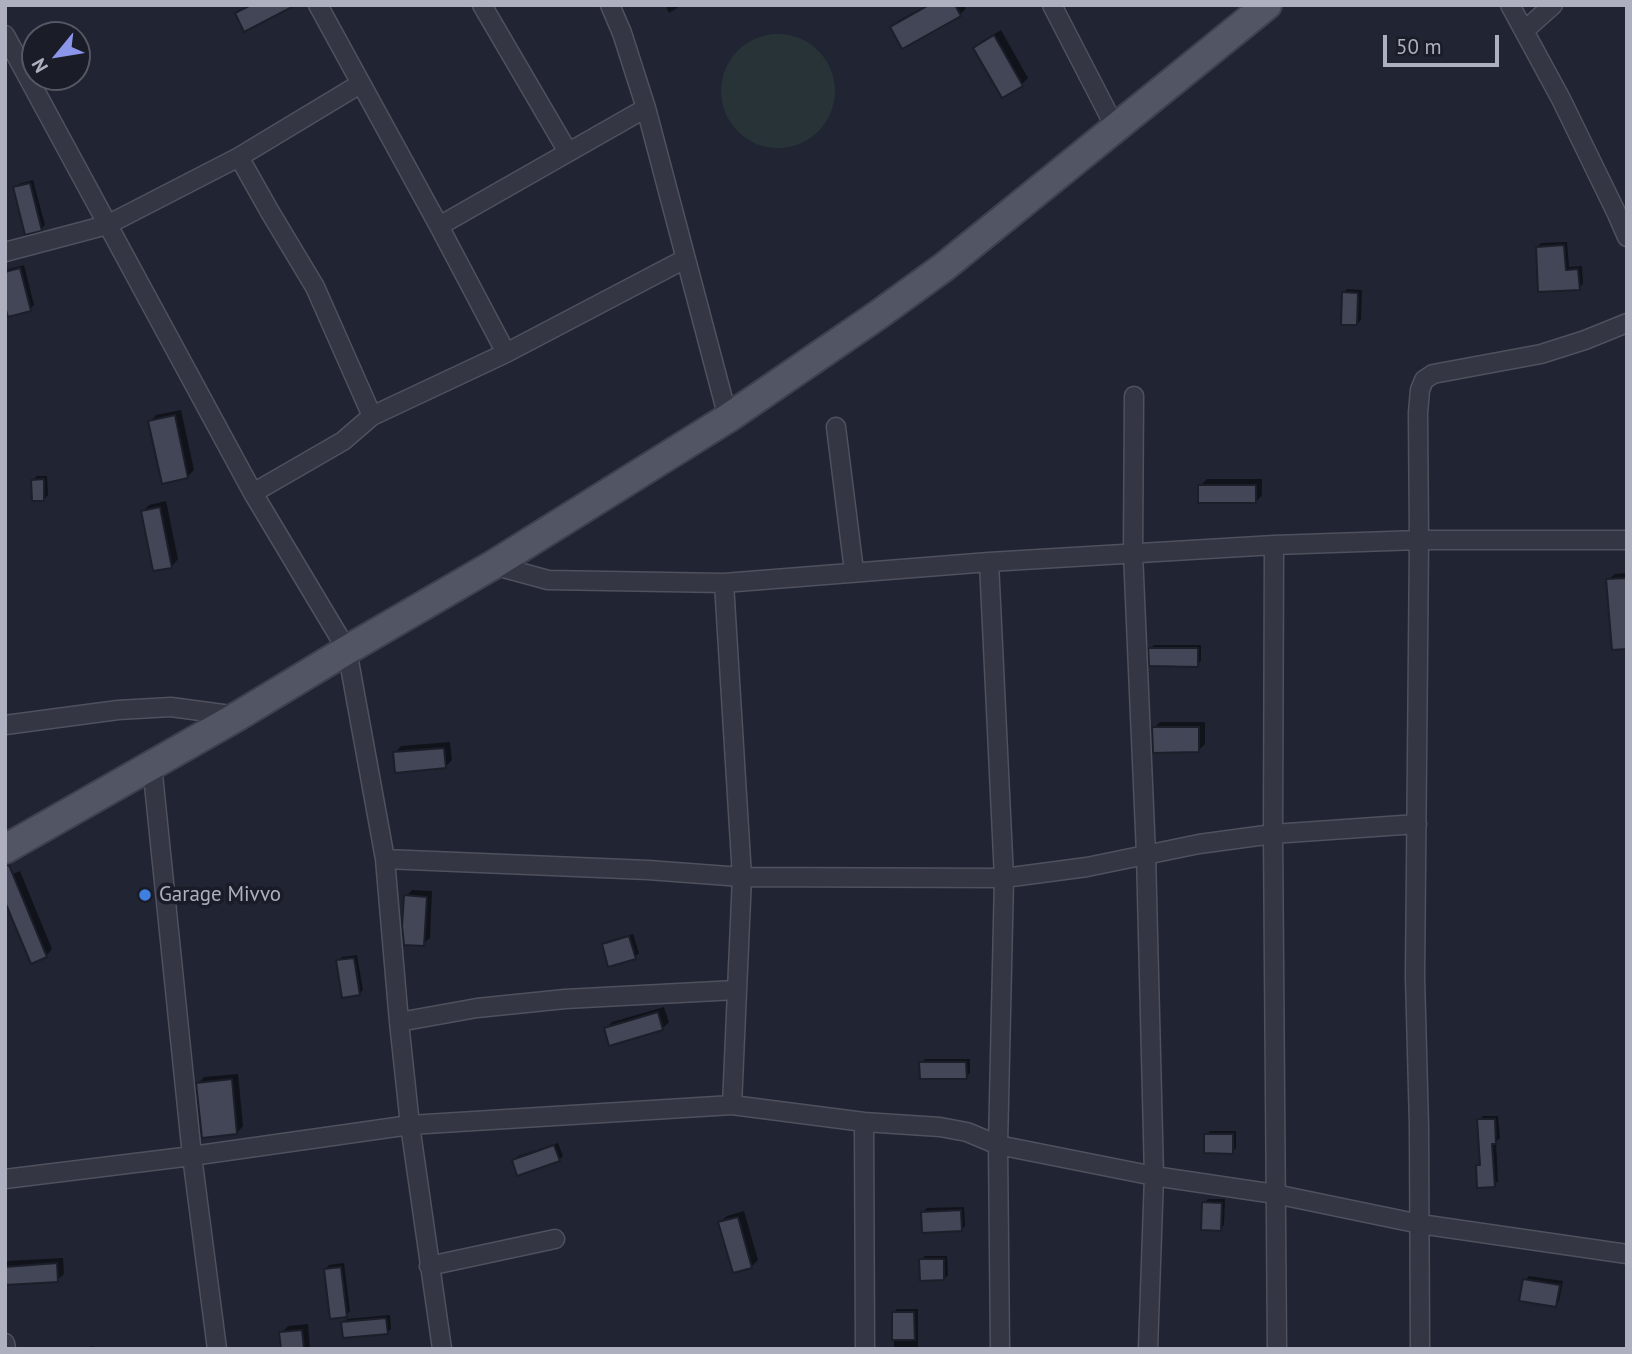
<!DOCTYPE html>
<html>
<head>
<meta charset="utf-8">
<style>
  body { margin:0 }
  #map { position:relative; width:1632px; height:1354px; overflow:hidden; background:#212432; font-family:"PT Sans",sans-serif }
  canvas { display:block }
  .frame { position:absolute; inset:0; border:7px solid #aeb0c0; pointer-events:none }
  .north { position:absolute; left:21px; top:21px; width:70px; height:70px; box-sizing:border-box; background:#1a1c28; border:2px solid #555765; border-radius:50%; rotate:240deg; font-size:19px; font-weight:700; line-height:28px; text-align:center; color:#aeb0c0 }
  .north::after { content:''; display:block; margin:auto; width:24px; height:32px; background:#8b95e9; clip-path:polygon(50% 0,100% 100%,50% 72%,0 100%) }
  .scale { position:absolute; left:1383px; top:35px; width:116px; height:32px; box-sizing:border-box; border:4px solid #aeb0c0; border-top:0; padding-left:9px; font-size:21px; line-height:24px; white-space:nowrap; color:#aeb0c0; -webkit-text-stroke:5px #1a1c28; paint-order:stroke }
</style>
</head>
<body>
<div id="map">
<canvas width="1632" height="1354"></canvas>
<div class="frame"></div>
<div class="north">N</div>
<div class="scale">50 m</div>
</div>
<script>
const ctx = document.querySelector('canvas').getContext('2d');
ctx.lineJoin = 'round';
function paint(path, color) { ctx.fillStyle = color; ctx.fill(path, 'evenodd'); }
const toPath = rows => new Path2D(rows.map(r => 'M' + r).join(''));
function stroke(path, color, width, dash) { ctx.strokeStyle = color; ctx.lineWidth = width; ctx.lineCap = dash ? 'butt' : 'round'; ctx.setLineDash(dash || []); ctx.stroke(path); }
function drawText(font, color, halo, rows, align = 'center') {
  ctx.font = font + ' "PT Sans",sans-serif'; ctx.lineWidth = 7; ctx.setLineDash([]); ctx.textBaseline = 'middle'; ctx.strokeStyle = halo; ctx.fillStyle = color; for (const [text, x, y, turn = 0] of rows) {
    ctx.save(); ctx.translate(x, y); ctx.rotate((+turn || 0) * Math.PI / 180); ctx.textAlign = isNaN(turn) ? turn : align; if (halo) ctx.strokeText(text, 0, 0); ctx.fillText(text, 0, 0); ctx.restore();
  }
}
const green = toPath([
  '721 91a57 57 0 1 1 114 0a57 57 0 1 1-114 0Z'
]);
const shadow = toPath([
  [665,5,682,5,669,13],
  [927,5,964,5,966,8,960,15,892,28,898,21],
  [1001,30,1028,78,1022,84,976,48,982,41],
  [33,180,45,225,41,229,15,188,19,184],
  [1567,242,1569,267,1582,266,1583,284,1579,288,1537,247,1541,243],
  [24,265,34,305,30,309,5,300,5,270],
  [1347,289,1362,290,1361,320,1357,324,1343,293],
  [181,410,194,470,187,477,150,422,156,415],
  [37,476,47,476,48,495,44,499,33,480],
  [1207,479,1262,479,1262,495,1256,502,1200,486],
  [166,501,178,559,172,566,143,511,149,505],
  [1627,573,1627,647,1608,580,1615,574],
  [1154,645,1201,645,1201,661,1197,665,1150,649],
  [1160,722,1205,722,1205,744,1198,751,1154,728],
  [450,742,452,760,445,767,395,753,401,746],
  [20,871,52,949,46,956,6,877],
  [412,890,432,891,430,938,423,944,406,896],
  [633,934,639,953,635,957,604,945,608,941],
  [357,955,363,990,359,994,338,961,342,957],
  [664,1007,669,1022,662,1029,606,1029,612,1022],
  [925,1059,970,1059,970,1073,966,1077,921,1063],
  [238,1074,243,1126,237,1133,198,1084,204,1077],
  [1483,1116,1498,1116,1500,1138,1496,1142,1498,1181,1494,1185,1478,1166,1482,1162,1479,1120],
  [1210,1131,1236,1131,1236,1148,1232,1152,1206,1135],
  [558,1143,563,1156,559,1160,514,1160,518,1156],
  [1208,1199,1225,1199,1224,1225,1220,1229,1204,1203],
  [964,1207,965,1226,961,1230,923,1212,927,1208],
  [744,1211,758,1260,751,1267,720,1222,727,1216],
  [925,1256,947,1256,948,1275,944,1279,921,1260],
  [63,1258,64,1274,57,1280,5,1283,6,1261],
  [344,1263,350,1311,346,1315,325,1269,329,1265],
  [1529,1276,1563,1281,1559,1301,1555,1305,1525,1280],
  [897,1309,918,1309,918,1349,894,1349,893,1313],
  [390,1315,391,1329,387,1333,343,1323,347,1319],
  [308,1324,310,1349,283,1349,281,1333,288,1326],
  [90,1346,106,1348,106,1349,87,1349]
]);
const building = toPath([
  [251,5,296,5,244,32,235,13,251,5],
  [929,5,955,5,961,16,902,49,890,27,929,5],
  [994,35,1023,86,1002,98,973,48,994,35],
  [30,183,42,231,25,235,13,187,30,183],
  [1564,245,1566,270,1578,269,1580,290,1538,292,1536,247,1564,245],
  [20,268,31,311,8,317,5,307,5,272,20,268],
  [1342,292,1358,293,1357,325,1341,325,1342,292],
  [175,415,188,478,162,484,148,421,175,415],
  [44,479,44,501,32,501,31,480,44,479],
  [1198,485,1256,485,1256,503,1198,503,1198,485],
  [160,507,172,568,153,571,141,511,160,507],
  [1627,578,1627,649,1612,650,1606,579,1627,578],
  [1148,648,1198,648,1198,667,1149,666,1148,648],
  [1152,727,1199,727,1199,752,1153,753,1152,727],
  [444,748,446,768,395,773,393,752,444,748],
  [9,865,47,957,31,964,5,902,5,866,9,865],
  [404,895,427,897,424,946,404,945,402,926,404,895],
  [629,936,636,959,608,967,602,944,629,936],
  [354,958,360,995,342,998,336,960,354,958],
  [658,1012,663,1030,609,1046,604,1028,658,1012],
  [919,1062,966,1062,967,1079,920,1079,919,1062],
  [232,1079,237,1134,202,1138,196,1083,232,1079],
  [1477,1119,1495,1119,1496,1144,1492,1144,1495,1187,1477,1188,1476,1165,1480,1165,1477,1119],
  [1204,1134,1233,1134,1233,1154,1204,1153,1204,1134],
  [554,1145,560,1161,517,1176,512,1160,554,1145],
  [1202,1202,1222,1203,1221,1231,1201,1230,1202,1202],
  [961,1210,962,1231,922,1233,921,1212,961,1210],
  [738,1217,752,1268,733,1273,718,1222,738,1217],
  [919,1259,944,1259,944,1280,920,1281,919,1259],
  [57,1263,58,1282,5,1285,5,1267,57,1263],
  [341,1267,347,1317,330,1319,324,1269,341,1267],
  [1523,1279,1560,1285,1556,1307,1519,1301,1523,1279],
  [892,1312,914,1312,915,1340,892,1340,892,1312],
  [386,1318,388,1334,343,1338,341,1322,386,1318],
  [302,1330,304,1349,281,1349,279,1332,302,1330]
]);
const street = toPath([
  [318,5,439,226,506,353],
  [482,5,568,152],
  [610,5,622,33,646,108,728,418],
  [1052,5,1116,129],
  [1510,5,1561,99,1617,214,1627,237],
  [1525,30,1553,5],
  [5,35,253,493,347,650,385,859,399,1022,410,1125,442,1349],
  [239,157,270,212,315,287,372,416],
  [439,226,646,108],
  [5,252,107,225,239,157,360,84],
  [1134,396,1133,553,1146,854,1154,1176,1148,1349],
  [836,427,854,571],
  [253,493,343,441,372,416,506,353,685,259],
  [1274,545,1273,834,1277,1349],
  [989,562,1004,878,998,1145,1000,1349],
  [493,565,548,580,724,583,989,562,1274,545,1419,540,1627,540],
  [724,583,742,877,732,1105],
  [5,725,118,710,171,707,238,716],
  [152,765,192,1156,217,1349],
  [385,859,648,870,742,877,1004,878,1087,867,1199,844,1273,834,1417,824],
  [399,1022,477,1008,565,999,736,990],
  [864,1122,865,1349],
  [5,1179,192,1156,410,1125,732,1105,864,1122,940,1127,967,1132,998,1145,1154,1176,1275,1194,1420,1224,1627,1254],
  [429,1266,555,1239],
  [5,1343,6,1349],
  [1420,1349,1419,1126,1415,977,1419,540,1418,413,1420,390,1424,380,1433,374,1541,354,1585,340,1627,323]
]);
const primary = toPath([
  [5,849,238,716,347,650,493,565,728,418,878,315,944,267,1267,5]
]);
const markers = [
  [145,895,7,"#3f7fe0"]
];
const poiNames = [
  ["Garage Mivvo",159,895]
];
paint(green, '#273337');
paint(shadow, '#0007');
paint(building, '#434657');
stroke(building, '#1c1e2a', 2);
stroke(street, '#4f515e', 21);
stroke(primary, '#3e404d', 32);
stroke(street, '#343643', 18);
stroke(primary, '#525563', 28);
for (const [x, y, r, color] of markers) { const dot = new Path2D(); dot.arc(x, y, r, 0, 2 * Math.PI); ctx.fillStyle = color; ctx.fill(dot); stroke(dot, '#1a1c28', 2.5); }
drawText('21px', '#aeb0c0', '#1a1c28', poiNames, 'left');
</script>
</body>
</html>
